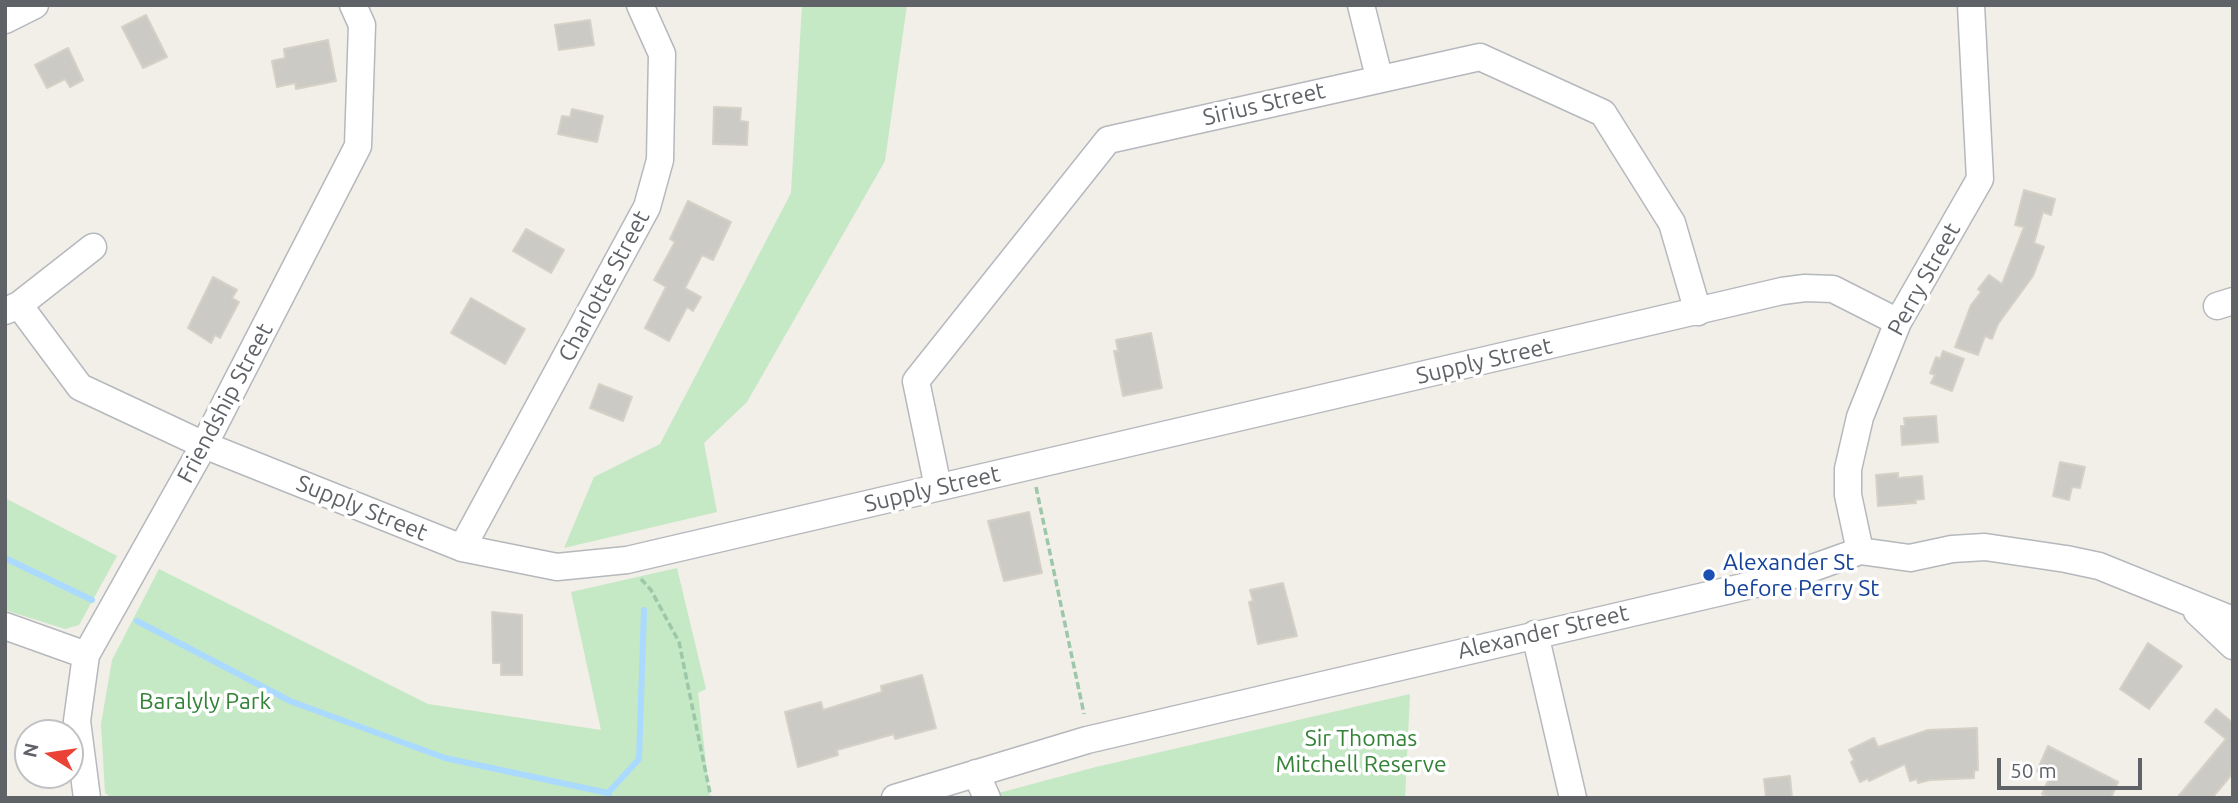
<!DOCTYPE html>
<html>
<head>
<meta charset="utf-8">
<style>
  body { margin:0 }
  #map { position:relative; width:2238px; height:803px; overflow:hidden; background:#f1efe8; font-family:Ubuntu,sans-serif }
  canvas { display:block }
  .frame { position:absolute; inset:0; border:7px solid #5f6368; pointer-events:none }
  .north { position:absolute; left:14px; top:719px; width:70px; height:70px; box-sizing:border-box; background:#fff; border:2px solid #bfc1c3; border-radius:50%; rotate:282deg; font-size:19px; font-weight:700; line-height:28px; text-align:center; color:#5f6368 }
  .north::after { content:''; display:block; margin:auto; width:24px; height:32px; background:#ea4335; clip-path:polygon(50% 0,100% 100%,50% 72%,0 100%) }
  .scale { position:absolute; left:1997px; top:758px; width:145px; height:32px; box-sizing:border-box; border:4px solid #5f6368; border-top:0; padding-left:9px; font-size:21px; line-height:24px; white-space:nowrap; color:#5f6368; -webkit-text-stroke:5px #fff; paint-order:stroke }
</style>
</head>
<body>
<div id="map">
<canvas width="2238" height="803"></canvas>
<div class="frame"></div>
<div class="north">N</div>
<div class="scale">50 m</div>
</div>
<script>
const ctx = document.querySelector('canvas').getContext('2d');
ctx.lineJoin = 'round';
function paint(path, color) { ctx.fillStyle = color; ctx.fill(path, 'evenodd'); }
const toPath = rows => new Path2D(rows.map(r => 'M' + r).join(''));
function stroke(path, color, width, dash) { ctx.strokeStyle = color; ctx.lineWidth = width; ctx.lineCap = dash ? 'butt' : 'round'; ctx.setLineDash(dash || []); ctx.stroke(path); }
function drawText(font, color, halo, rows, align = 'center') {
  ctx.font = font + ' Ubuntu,sans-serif'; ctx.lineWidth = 7; ctx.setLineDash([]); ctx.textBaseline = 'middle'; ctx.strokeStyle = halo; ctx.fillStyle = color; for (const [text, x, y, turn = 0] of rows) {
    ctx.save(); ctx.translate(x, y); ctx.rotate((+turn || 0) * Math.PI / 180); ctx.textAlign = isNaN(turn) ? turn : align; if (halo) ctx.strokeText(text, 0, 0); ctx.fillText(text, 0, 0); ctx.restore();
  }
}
const green = toPath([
  [802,5,907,5,885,161,747,402,704,443,717,512,564,548,594,477,660,444,791,193],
  [5,498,117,556,79,625,65,629,5,610],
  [677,568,706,689,698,693,710,798,112,798,105,793,101,724,112,660,159,569,428,704,601,730,571,592],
  [1410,694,1405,798,980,798,1096,767]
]);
const stream = toPath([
  [5,558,92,600],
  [137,621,290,701,445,758,608,793,609,798],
  [608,793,639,759,644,610]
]);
const building = toPath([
  [146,15,167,57,143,68,122,27,146,15],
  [590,20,594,45,559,50,555,25,590,20],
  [328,40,336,81,296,89,295,83,277,87,272,61,285,58,284,49,328,40],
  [68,48,83,80,70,87,65,79,47,88,35,65,68,48],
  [714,107,741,108,740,121,748,122,747,145,713,144,714,107],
  [572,109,603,116,597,142,558,134,562,116,570,117,572,109],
  [2024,190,2055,199,2051,215,2043,212,2034,243,2044,247,2033,276,1998,324,1992,339,1985,336,1978,355,1955,347,1971,305,1981,292,1978,289,1989,275,2002,284,2024,227,2015,225,2024,190],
  [688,201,731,222,713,260,702,255,685,288,701,297,693,311,687,307,669,341,645,328,666,287,654,280,675,242,670,239,688,201],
  [526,229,564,250,551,273,513,251,526,229],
  [213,277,237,290,232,298,239,302,220,338,215,335,211,343,188,328,213,277],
  [471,298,525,329,505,364,451,333,471,298],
  [1151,333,1162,388,1123,396,1114,351,1118,351,1116,340,1151,333],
  [1943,351,1964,359,1952,391,1931,383,1935,375,1930,373,1936,357,1940,359,1943,351],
  [599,384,632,397,623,421,590,408,599,384],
  [1936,416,1938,442,1902,445,1901,426,1905,426,1904,418,1936,416],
  [2060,462,2085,467,2080,488,2072,487,2069,500,2053,496,2060,462],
  [1898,473,1898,478,1922,476,1924,499,1915,500,1916,503,1878,506,1876,475,1898,473],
  [1029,512,1042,573,1004,581,988,521,1029,512],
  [1283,583,1297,636,1258,644,1249,602,1253,601,1250,590,1283,583],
  [492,612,522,615,522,675,501,675,501,663,493,663,492,612],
  [2148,643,2182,666,2149,709,2120,689,2148,643],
  [922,675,936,728,895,739,894,734,837,750,838,755,798,767,785,712,821,702,823,710,882,692,881,686,922,675],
  [2216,709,2233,723,2233,773,2212,798,2177,798,2226,739,2205,722,2216,709],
  [1977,728,1978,770,1974,771,1974,778,1930,780,1918,783,1917,779,1910,781,1905,764,1869,781,1868,778,1860,782,1851,762,1854,760,1849,750,1874,738,1878,747,1928,730,1977,728],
  [2048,746,2118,782,2111,798,2051,798,2042,794,2050,777,2037,771,2048,746],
  [1790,776,1792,798,1766,798,1764,779,1790,776]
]);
const path = toPath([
  [1036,487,1084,714],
  [641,579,651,590,679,642,711,798]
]);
const minor = toPath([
  [1361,5,1379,77],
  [5,20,35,5],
  [19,305,80,387,204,445,462,548,557,567,627,560,1782,291,1805,288,1833,289,1898,322],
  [2217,306,2233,301],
  [5,311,19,305,93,247],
  [938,487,916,381,1108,140,1480,57,1603,113,1672,223,1698,312],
  [462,548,647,207,660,160,662,54,640,5],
  [1860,551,1848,495,1848,469,1860,417,1898,322,1980,179,1971,5],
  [2197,612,2233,646],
  [5,626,86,655],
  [1535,634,1573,798],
  [976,773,987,798],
  [87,798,77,721,86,655,204,445,358,146,362,25,353,5],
  [895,798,1087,740,1790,576,1860,551,1910,558,1952,549,1985,547,2066,559,2099,566,2233,620]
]);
const markers = [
  [1709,575,7,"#1a4fb4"]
];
const streetNames = [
  ["Sirius Street",1264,104,-13],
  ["Perry Street",1924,279,-61],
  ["Charlotte Street",604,286,-62],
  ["Supply Street",1484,361,-13],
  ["Friendship Street",225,403,-62],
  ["Supply Street",932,489,-13],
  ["Supply Street",362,508,22],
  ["Alexander Street",1543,632,-13]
];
const transitNames = [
  ["Alexander St",1723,562],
  ["before Perry St",1723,588]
];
const parkNames = [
  ["Baralyly Park",205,701],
  ["Sir Thomas",1361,738],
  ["Mitchell Reserve",1361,764]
];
paint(green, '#c5e8c5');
stroke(stream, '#aadaff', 6);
paint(building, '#cccac5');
stroke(building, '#d6d1c6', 2);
stroke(minor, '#b5b8bc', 29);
stroke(path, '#9cc7a9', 3.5, [7, 3.5]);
stroke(minor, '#fff', 26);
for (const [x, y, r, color] of markers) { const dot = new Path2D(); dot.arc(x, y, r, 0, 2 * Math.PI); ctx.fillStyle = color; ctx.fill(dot); stroke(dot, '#fff', 2.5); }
drawText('23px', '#5f6368', '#fff', streetNames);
drawText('23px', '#164399', '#fff', transitNames, 'left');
drawText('23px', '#348238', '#fff', parkNames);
</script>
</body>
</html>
